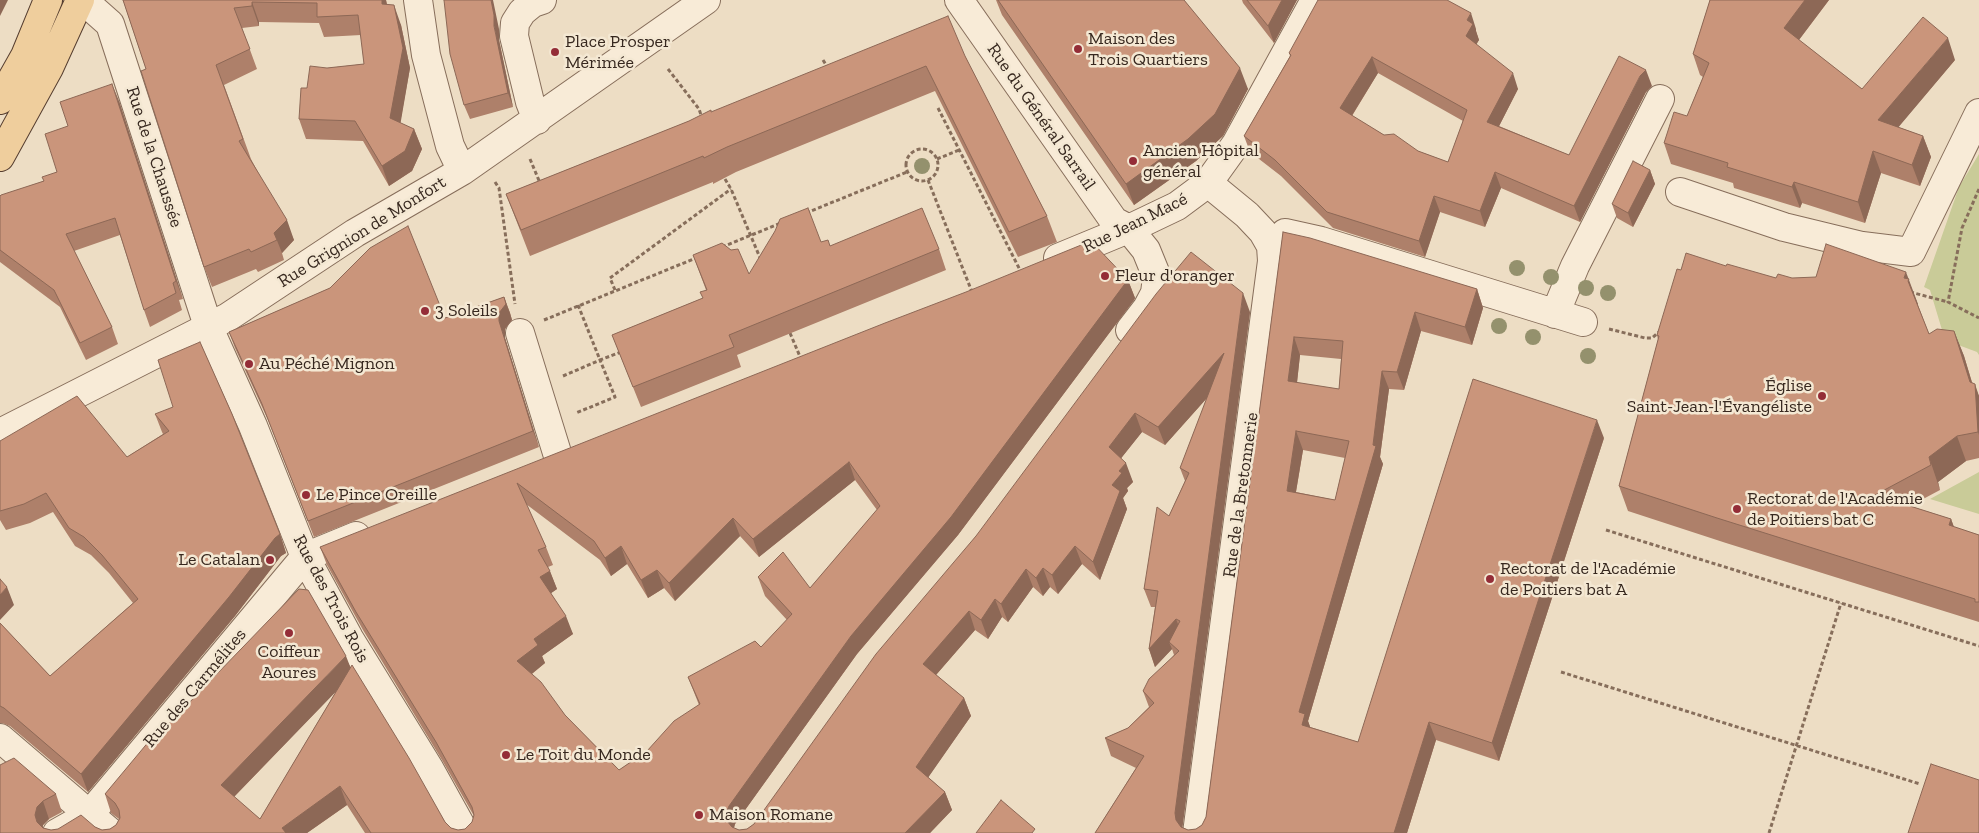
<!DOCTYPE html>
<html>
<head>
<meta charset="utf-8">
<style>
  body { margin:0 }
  canvas { display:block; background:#edddc4 }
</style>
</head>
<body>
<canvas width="1979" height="833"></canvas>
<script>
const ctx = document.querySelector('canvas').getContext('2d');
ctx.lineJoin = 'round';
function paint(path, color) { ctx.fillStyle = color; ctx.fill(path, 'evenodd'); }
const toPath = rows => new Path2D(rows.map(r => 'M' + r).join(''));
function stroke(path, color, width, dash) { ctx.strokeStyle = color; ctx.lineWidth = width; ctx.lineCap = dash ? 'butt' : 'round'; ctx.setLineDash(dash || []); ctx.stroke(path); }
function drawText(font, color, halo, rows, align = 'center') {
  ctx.font = font + ' "Zilla Slab",serif'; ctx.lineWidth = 5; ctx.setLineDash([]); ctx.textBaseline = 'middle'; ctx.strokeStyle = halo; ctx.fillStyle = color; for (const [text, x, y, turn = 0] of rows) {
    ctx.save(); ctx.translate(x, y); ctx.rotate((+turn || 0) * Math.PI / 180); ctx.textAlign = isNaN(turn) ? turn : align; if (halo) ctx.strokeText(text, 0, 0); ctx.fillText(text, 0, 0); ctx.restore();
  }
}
const green = toPath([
  [1979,154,1979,355,1977,352,1945,340,1930,290,1924,287,1959,187],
  [1979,472,1979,514,1930,499]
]);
const path = toPath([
  [823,60,828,68],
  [668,69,699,109,702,118],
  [938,108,1021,272],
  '906 165a16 16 0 1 1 32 0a16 16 0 1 1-32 0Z',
  [530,159,540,183],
  [937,159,959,150],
  [725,179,731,189,761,260],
  [928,180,972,292],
  [495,182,499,188,515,304],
  [1979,189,1962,228,1948,302,1979,318],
  [806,213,907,172],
  [722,247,781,223],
  [615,290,610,278,731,189],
  [1910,292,1948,302],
  [578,305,600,360,621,352],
  [544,320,696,258],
  [1609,329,1645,338,1652,338,1659,332],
  [790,333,801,359],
  [563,376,600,360,615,397,576,413],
  [1606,530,1979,646],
  [1561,672,1920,784],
  [1769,833,1841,603]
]);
const minor = toPath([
  [83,0,110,24,208,326,253,426,305,557,349,638,429,768,465,833],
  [418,0,426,55,450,146,462,171],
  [959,0,1107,211,1114,221,1129,229,1146,250,1157,277,1155,293,1147,308,1130,330],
  [537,120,530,102,514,36,515,23,522,12,533,3,542,0],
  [1680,192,1784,227,1862,246,1911,252,1979,113],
  [1285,233,1321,241,1583,322],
  [1058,258,1133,227,1177,206,1208,183,1236,144,1315,0],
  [1555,314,1575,266,1660,99],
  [520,333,558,456],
  [0,433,228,317,355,233,462,171,706,0],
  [0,738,111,833],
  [57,833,89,815,305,557,356,536],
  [1197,833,1272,261,1271,246,1263,232,1247,215,1208,183]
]);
const major = toPath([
  [0,100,25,56,48,0],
  [0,157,49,68,80,0]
]);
const trees = [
  [922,166],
  [1517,268],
  [1551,277],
  [1586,288],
  [1608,293],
  [1499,326],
  [1533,337],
  [1588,356]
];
const wall = toPath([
  [123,0,386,0,387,4,401,25,410,68,400,123,414,129,422,149,412,171,389,186,363,141,306,139,299,119,307,88,327,68,364,64,361,35,324,37,319,23,259,22,259,26,242,28,257,69,224,85,251,159,294,240,282,253,284,260,258,272,256,269,212,287,204,267,146,69],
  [996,0,1184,0,1248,89,1223,136,1196,161,1134,205,1002,15],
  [1242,0,1297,0,1274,43,1243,3],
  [1710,0,1829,0,1799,40,1862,89,1955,60,1898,127,1923,136,1931,157,1920,186,1881,173,1865,223,1802,203,1800,208,1734,188,1733,183,1671,164,1664,143,1687,116,1703,77,1700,75,1693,54],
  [499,29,499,40,513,107,470,119,464,105],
  [1476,29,1476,31,1479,40,1476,44,1518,89,1499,126,1569,155,1652,86,1646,92,1580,222,1501,188,1485,227,1440,212,1425,257,1333,228,1281,176,1250,152,1244,136,1290,56,1289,53],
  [1378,73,1463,121,1448,162,1418,151,1384,135,1352,116],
  [965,56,1047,216,1057,242,1018,257,935,91,736,172,713,184,713,182,530,256,506,194,712,112],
  [119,101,183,299,179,300,182,310,150,327,144,310,120,235,74,251,112,327,118,344,86,360,60,307,0,262,0,196,44,181,57,172,68,126],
  [1650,170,1655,184,1633,227,1617,218,1612,204],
  [1283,232,1477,289,1483,308,1472,345,1421,331,1404,390,1389,389,1380,457,1383,464,1308,721,1310,727,1358,742,1604,438,1499,761,1436,740,1407,833,1095,833,1136,768,1111,756,1105,738,1128,728,1149,707,1143,691,1174,655,1172,649,1155,667,1149,649,1155,607,1151,607,1144,589,1169,516,1185,481,1180,468,1207,398,1165,445,1142,432,1121,458,1133,482,1127,488,1128,491,1123,498,1127,509,1100,580,1082,564,1058,594,1050,587,1043,596,1033,587,1008,622,1002,617,988,639,975,630,936,675,964,698,971,716,928,777,945,792,952,810,930,833,365,833,347,805,307,833,0,833,0,765,56,794,62,812,49,819,43,825,43,828,51,830,95,827,102,830,110,829,116,825,119,819,111,813,105,794,157,736,350,668,445,822,451,828,458,830,465,829,472,822,474,816,442,760,363,630,327,565,320,547,1128,280,1135,298,1134,300,958,535,857,654,735,824,734,828,739,830,747,829,754,824,976,536,1250,312,1182,827,1188,830,1196,829,1202,825,1206,817],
  [1300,355,1341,359,1339,389,1297,383],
  [1303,450,1345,458,1335,500,1296,492],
  [855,480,877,510,810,588,758,577,765,596,787,620,761,647,688,677,699,705,647,751,619,770,565,715,532,674,545,663,542,656,573,634,551,593,557,589,548,567,553,565,546,547,526,504,600,560,611,576,627,564,648,598,664,588,675,601,740,536,759,557],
  [337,690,260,819,234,797],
  [821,242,830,246,939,249,946,270,737,355,741,367,641,407,612,335,703,298,706,290,693,255,749,274],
  [1726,266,1776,278,1908,279,1929,334,1954,331,1964,356,1972,382,1979,396,1979,458,1966,461,1938,482,1940,490,1910,506,1951,519,1954,527,1979,535,1979,622,1726,543,1628,511,1619,486,1658,340,1657,335,1681,270],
  [330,288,445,318,504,297,510,313,512,320,505,329,505,338,539,447,314,537,268,420,235,348,229,332],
  [155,414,280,534,286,553,281,556,235,616,88,792,10,726,2,723,0,723,0,623,50,676,133,603,109,573,91,555,75,546,53,512,30,523,6,530,0,520,0,441,127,457,163,434,162,432]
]);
const shadedWall = toPath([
  [0,0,8,0,0,16],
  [382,0,386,0,390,24,382,4],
  [491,0,493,0,499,29,499,40,513,107,508,93,494,26],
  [1282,0,1297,0,1274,43,1268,26],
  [1805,0,1829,0,1792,49,1784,28],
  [252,2,259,22,259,26,252,6],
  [394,5,401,25,410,68,398,138,390,118],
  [1471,13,1476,29,1476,31,1479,40,1472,52,1466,36,1467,20],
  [1948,38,1955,60,1886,142,1878,120],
  [1372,57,1378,73,1346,125,1340,108],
  [1240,68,1248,89,1223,136,1196,161,1134,205,1126,184],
  [1646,70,1652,86,1646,92,1580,222,1574,206,1640,76],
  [1513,73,1518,89,1493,138,1487,122],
  [112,84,119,101,183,299,176,281],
  [414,129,422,149,412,171,389,186,382,166],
  [1923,136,1931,157,1920,186,1912,165],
  [1873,151,1881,173,1865,223,1858,202],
  [1650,170,1655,184,1633,227,1628,213],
  [1495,172,1501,188,1485,227,1480,211],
  [1794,182,1802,203,1800,208,1792,187],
  [1434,196,1440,212,1425,257,1419,241],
  [287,220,294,240,282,253,274,233],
  [1906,272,1918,304,1917,306,1904,278],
  [1128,280,1135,298,1134,300,958,535,857,654,735,824,733,831,727,821,726,813,729,806,851,636],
  [1477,289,1483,308,1472,345,1465,327],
  [1243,293,1250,312,1182,831,1176,820,1175,813],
  [504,297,510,313,512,320,505,329,505,338,539,447,533,431,499,321,499,313],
  [1415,312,1421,331,1404,390,1397,372],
  [1954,331,1964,356,1975,393,1975,384,1979,396,1979,435,1978,432,1970,382],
  [1294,337,1300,355,1295,400,1288,381],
  [1224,353,1231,371,1165,445,1158,427],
  [1382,371,1389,389,1380,457,1383,464,1308,721,1312,732,1302,725,1299,712,1373,445],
  [1135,413,1142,432,1115,466,1109,447],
  [1597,420,1604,438,1499,761,1492,743],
  [1296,431,1303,450,1293,509,1287,491],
  [1957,436,1966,461,1938,482,1940,490,1929,457],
  [849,462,855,480,759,557,753,539],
  [1126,463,1133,482,1127,488,1128,491,1123,498,1127,509,1100,580,1093,562,1112,485,1119,471],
  [733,518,740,536,675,601,669,583],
  [1951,519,1960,544,1949,525],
  [280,534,286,553,281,556,235,616,88,792,81,774,275,538],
  [621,546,627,564,611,576,605,558],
  [1075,546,1082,564,1058,594,1052,575],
  [1043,568,1050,587,1043,596,1036,578],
  [1026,569,1033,587,1008,622,1001,604],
  [657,570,664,588,648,598,641,580],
  [550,571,557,589,547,596,540,577],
  [7,587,14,605,0,620,0,595],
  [995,599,1002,617,988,639,981,620],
  [969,611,975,630,929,683,923,664],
  [566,616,573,634,542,656,545,663,524,680,517,661,534,639],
  [1176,619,1183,637,1169,642,1172,649,1155,667,1149,649],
  [346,656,353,674,228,803,221,785],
  [964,698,971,716,923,785,916,767],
  [1429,722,1436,740,1407,833,1394,833],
  [340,786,347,805,307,833,284,833,282,828],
  [945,792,952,810,930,833,905,833],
  [43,801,49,819,43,825,42,833,37,822,35,815,37,807]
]);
const building = toPath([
  [123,0,382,0,382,4,394,5,403,48,390,118,414,129,405,151,382,166,355,121,299,119,301,88,307,88,310,66,327,68,364,64,358,15,317,17,317,3,252,2,252,6,234,8,250,49,216,65,243,139,239,141,287,220,274,233,277,240,251,252,249,249,204,267,141,71,146,69,123,0],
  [444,0,491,0,494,15,494,26,508,93,464,105,450,54,444,0],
  [998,0,1184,0,1240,68,1215,114,1188,139,1126,184,998,0],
  [1247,0,1282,0,1268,26,1247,0],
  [1318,0,1447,0,1471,13,1467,20,1473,24,1466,36,1513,73,1487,122,1569,155,1619,56,1646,70,1640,76,1574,206,1495,172,1480,211,1434,196,1419,241,1327,212,1275,160,1244,136,1291,55,1289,53,1318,0],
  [1372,57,1467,110,1448,162,1418,151,1394,134,1384,135,1340,108,1372,57],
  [1710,0,1805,0,1784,28,1862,89,1923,17,1948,38,1878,120,1923,136,1912,165,1873,151,1858,202,1794,182,1792,187,1727,167,1728,163,1664,143,1674,112,1687,116,1709,63,1693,54,1710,0],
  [948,16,965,56,1047,216,1009,232,926,66,727,147,704,158,703,156,521,230,506,194,689,121,711,110,711,112,948,16],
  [112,84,176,281,173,283,176,293,144,310,115,218,66,234,112,327,80,343,54,290,0,250,0,196,1,195,44,181,42,177,57,172,45,134,68,126,60,102,112,84],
  [1633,161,1650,170,1628,213,1612,204,1633,161],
  [808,208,821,242,828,240,830,246,922,208,939,249,729,335,734,347,633,387,612,335,703,298,700,292,707,290,693,255,722,243,731,250,738,249,749,274,775,231,780,219,808,208],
  [408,226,445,318,504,297,506,304,499,313,499,321,533,431,308,521,262,404,229,332,330,288,370,248,408,226],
  [1283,232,1310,238,1477,289,1465,327,1415,312,1397,372,1382,371,1373,445,1376,446,1299,712,1305,714,1302,725,1358,742,1473,379,1597,420,1492,743,1429,722,1394,833,1095,833,1144,756,1105,738,1128,728,1154,703,1143,691,1149,679,1179,651,1169,642,1180,621,1176,619,1149,649,1158,591,1144,589,1157,507,1169,516,1189,473,1180,468,1224,353,1158,427,1135,413,1109,447,1126,463,1119,471,1122,473,1112,485,1120,491,1093,562,1075,546,1052,575,1043,568,1036,578,1026,569,1001,604,995,599,981,620,969,611,923,664,964,698,916,767,945,792,905,833,371,833,340,786,282,828,286,833,0,833,0,765,14,758,56,794,43,801,37,807,35,815,37,822,43,828,51,830,58,829,81,815,95,827,102,830,110,829,116,825,120,818,119,810,115,803,105,794,155,734,157,736,299,589,308,590,346,656,221,785,260,819,352,665,409,758,445,822,451,828,458,830,465,829,472,822,474,815,472,807,436,742,356,612,320,547,885,323,966,292,1091,241,1128,280,1127,281,951,517,851,636,729,806,726,813,727,821,732,827,739,830,747,829,754,824,876,654,976,536,1156,294,1191,252,1243,293,1175,813,1176,820,1181,827,1188,830,1196,829,1202,825,1206,817,1283,232],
  [1294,337,1343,341,1339,389,1288,381,1294,337],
  [1296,431,1349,441,1335,500,1287,491,1296,431],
  [849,462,880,506,810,588,783,552,758,577,792,614,761,647,755,641,688,677,700,704,674,721,647,751,619,770,565,715,541,682,517,661,538,645,534,639,566,616,540,577,550,571,538,550,546,547,517,483,594,541,605,558,621,546,641,580,657,570,669,583,733,518,753,539,849,462],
  [1826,244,1906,272,1904,278,1909,279,1908,281,1929,334,1937,329,1954,331,1970,382,1975,384,1978,432,1957,436,1929,457,1931,465,1875,495,1951,519,1949,525,1979,535,1979,602,1975,602,1975,599,1717,518,1619,486,1659,336,1657,335,1677,269,1681,270,1686,253,1726,266,1727,264,1776,278,1778,274,1792,278,1816,277,1826,244],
  [200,342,232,414,280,534,275,538,229,597,81,774,4,708,0,706,0,623,50,676,138,599,102,555,84,537,69,528,46,493,24,504,0,511,0,441,77,396,127,457,169,431,155,414,173,407,158,360,200,342],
  [0,579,7,587,0,595,0,579],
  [1931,764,1979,780,1979,833,1908,833,1931,764],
  [1001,800,1035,829,1032,833,976,833,1001,800]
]);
const markers = [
  [1078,49,5,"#942d37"],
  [555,52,5,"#942d37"],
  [1133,161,5,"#942d37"],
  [1105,276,5,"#942d37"],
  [425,311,5,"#942d37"],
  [249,364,5,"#942d37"],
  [1822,396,5,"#942d37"],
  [306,495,5,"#942d37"],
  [1737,509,5,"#942d37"],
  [270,560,5,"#942d37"],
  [1490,579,5,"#942d37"],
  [289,633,5,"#942d37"],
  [506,755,5,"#942d37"],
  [699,815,5,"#942d37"]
];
const poiNames = [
  ["Maison des",1088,39],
  ["Trois Quartiers",1088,60],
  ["Place Prosper",565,42],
  ["Mérimée",565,63],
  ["Ancien Hôpital",1143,151],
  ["général",1143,172],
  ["Fleur d'oranger",1115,276],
  ["3 Soleils",435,311],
  ["Au Péché Mignon",259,364],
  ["Église",1812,386,"right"],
  ["Saint-Jean-l'Évangéliste",1812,407,"right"],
  ["Le Pince Oreille",316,495],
  ["Rectorat de l'Académie",1747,499],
  ["de Poitiers bat C",1747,520],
  ["Le Catalan",260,560,"right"],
  ["Rectorat de l'Académie",1500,569],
  ["de Poitiers bat A",1500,590],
  ["Coiffeur",289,652,"center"],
  ["Aoures",289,673,"center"],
  ["Le Toit du Monde",516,755],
  ["Maison Romane",709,815]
];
const streetNames = [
  ["Rue du Général Sarrail",1041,117,55],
  ["Rue de la Chaussée",154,157,72],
  ["Rue Jean Macé",1135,223,-26],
  ["Rue Grignion de Monfort",362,232,-32],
  ["Rue de la Bretonnerie",1241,495,-82],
  ["Rue des Trois Rois",331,599,62],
  ["Rue des Carmélites",195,688,-50]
];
paint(green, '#c9cb98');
stroke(minor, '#876e5b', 30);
stroke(major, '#553d2f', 30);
stroke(path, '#876e5b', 3, [4, 2.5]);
stroke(minor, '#f8ebd7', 28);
stroke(major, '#efce9d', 28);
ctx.fillStyle = '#94916d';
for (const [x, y] of trees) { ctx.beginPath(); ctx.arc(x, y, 8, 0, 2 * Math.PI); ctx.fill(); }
paint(wall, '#ae806a');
paint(shadedWall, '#8d6856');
paint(building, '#ca957b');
stroke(building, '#8d6856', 1);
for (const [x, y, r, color] of markers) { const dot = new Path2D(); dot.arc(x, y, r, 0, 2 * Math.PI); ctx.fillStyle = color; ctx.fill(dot); stroke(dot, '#f4e8d3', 2); }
drawText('18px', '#37281f', '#f4e8d3', poiNames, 'left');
drawText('18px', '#37281f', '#f4e8d3', streetNames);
</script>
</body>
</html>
